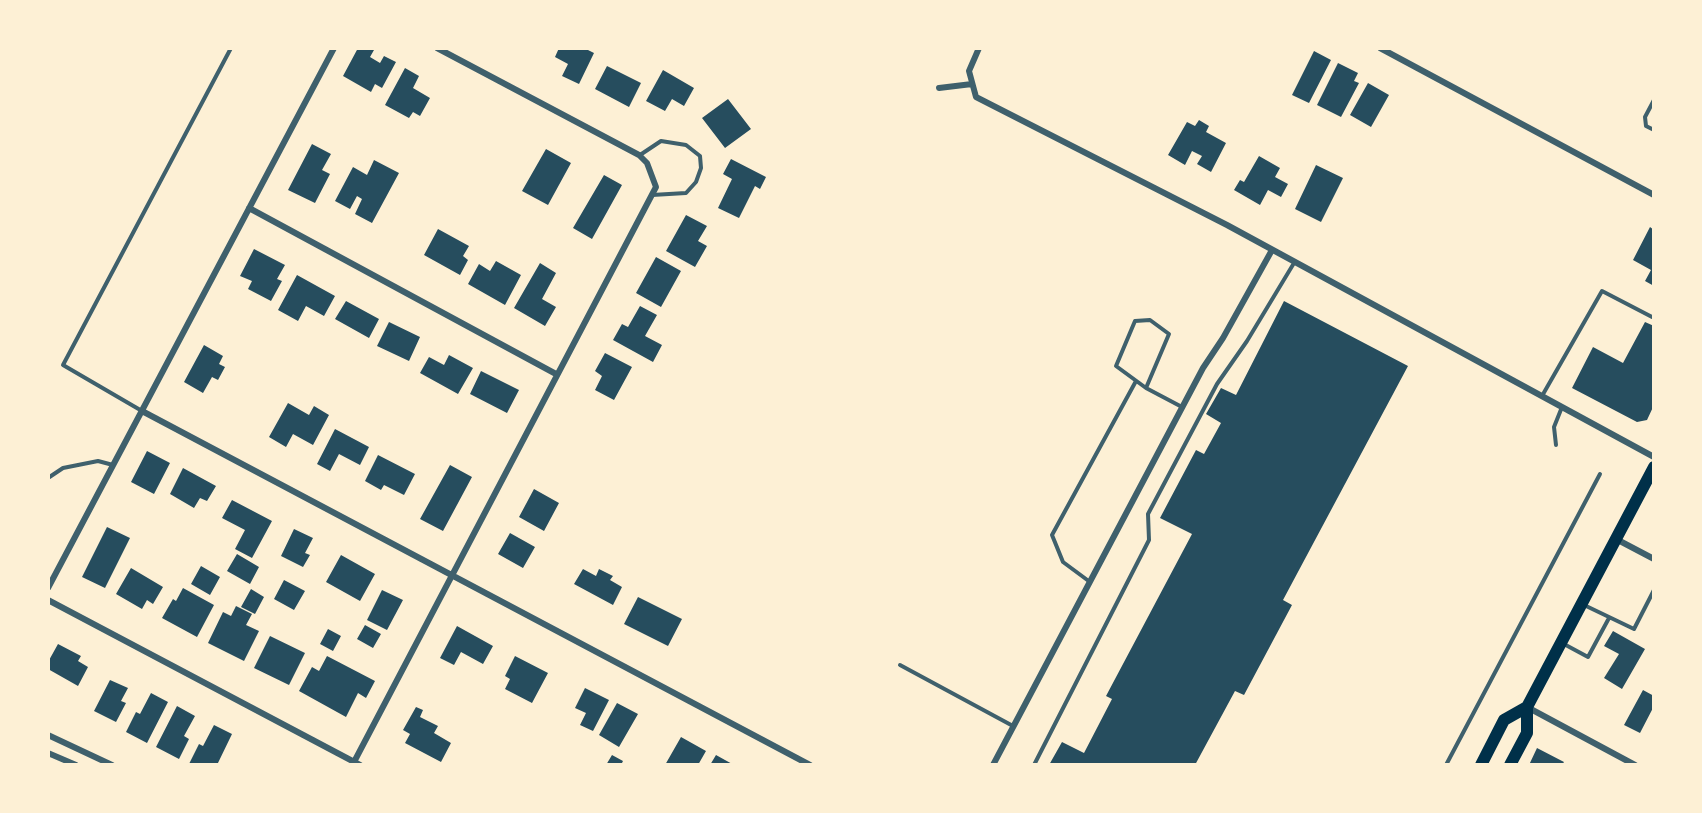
<!DOCTYPE html>
<html>
<head>
<meta charset="utf-8">
<style>
  body { margin:0 }
  #map { position:relative; width:1702px; height:813px; overflow:hidden; background:#fdf0d5; font-family:"Exo 2",sans-serif }
  canvas { display:block }
  .frame { position:absolute; inset:0; border:50px solid #fdf0d5; pointer-events:none }
</style>
</head>
<body>
<div id="map">
<canvas width="1702" height="813"></canvas>
<div class="frame"></div>
</div>
<script>
const ctx = document.querySelector('canvas').getContext('2d');
ctx.lineJoin = 'round';
function paint(path, color) { ctx.fillStyle = color; ctx.fill(path, 'evenodd'); }
const toPath = rows => new Path2D(rows.map(r => 'M' + r).join(''));
function stroke(path, color, width, dash) { ctx.strokeStyle = color; ctx.lineWidth = width; ctx.lineCap = dash ? 'butt' : 'round'; ctx.setLineDash(dash || []); ctx.stroke(path); }
const building = toPath([
  [358,48,369,48,374,50,370,57,380,63,384,56,396,62,382,88,375,84,371,92,343,76],
  [559,48,584,48,594,53,579,84,562,76,568,64,555,57],
  [1314,51,1331,60,1309,103,1292,95],
  [1338,63,1358,73,1354,81,1359,83,1341,117,1317,105],
  [607,66,641,83,629,107,595,89],
  [405,68,419,76,413,88,430,98,420,116,413,112,409,118,385,105],
  [663,70,694,88,684,106,672,99,665,111,646,101],
  [1368,83,1389,95,1371,127,1350,115],
  [728,99,751,129,725,148,702,118],
  [1199,120,1209,126,1206,132,1226,143,1211,172,1197,164,1202,156,1192,151,1185,165,1168,155,1187,122,1195,126],
  [312,144,331,154,322,170,330,174,315,203,288,190],
  [546,149,571,163,548,205,522,191],
  [1259,156,1280,168,1275,177,1288,184,1281,197,1268,190,1260,205,1234,190,1240,180,1244,182],
  [731,159,766,177,760,189,755,186,739,218,718,208,732,179,723,174],
  [374,160,399,173,372,223,355,214,362,199,357,196,350,209,335,201,353,167,367,175],
  [1316,165,1343,178,1321,222,1295,209],
  [604,175,622,185,592,239,573,228],
  [686,215,707,226,698,241,707,246,695,267,666,251],
  [1650,227,1654,230,1654,286,1645,281,1651,270,1633,260],
  [438,229,469,246,463,256,468,260,460,275,424,255],
  [254,249,285,265,277,279,282,281,271,301,248,289,252,281,240,276],
  [656,257,681,271,661,307,636,293],
  [496,261,521,275,505,305,468,284,479,264,490,271],
  [540,263,556,273,542,299,556,307,545,326,514,308],
  [297,275,335,296,324,316,306,306,298,321,278,310],
  [346,301,379,319,369,338,335,319],
  [1284,301,1408,366,1283,600,1292,605,1244,695,1235,691,1195,765,1049,765,1062,742,1084,753,1112,699,1106,696,1192,534,1160,518,1196,450,1204,454,1221,423,1206,414,1221,388,1236,395],
  [640,306,657,315,645,336,662,345,653,362,613,340,622,324,628,327],
  [389,322,420,337,409,361,377,346],
  [1645,322,1654,326,1654,405,1647,420,1637,422,1572,388,1593,347,1623,363],
  [204,345,223,356,219,364,225,367,218,380,212,377,203,393,184,382],
  [605,353,632,367,614,400,595,390,602,376,595,371],
  [449,355,473,368,458,394,420,373,429,357,444,365],
  [481,371,519,390,507,413,470,394],
  [288,403,309,415,314,406,329,415,313,445,293,434,286,447,269,437],
  [335,429,369,447,360,465,339,454,330,471,317,464],
  [147,451,170,463,154,494,131,482],
  [378,455,415,474,404,495,384,485,381,490,365,481],
  [450,465,472,477,443,531,420,519],
  [183,468,216,486,207,501,200,498,194,508,170,494],
  [534,489,559,503,544,531,519,517],
  [232,500,272,521,252,558,235,549,245,530,222,518],
  [107,527,130,538,105,588,82,577],
  [294,529,313,538,305,553,310,555,303,567,281,556],
  [510,533,535,547,523,568,498,554],
  [237,554,259,567,250,584,227,571],
  [341,555,375,574,360,601,326,582],
  [201,566,220,577,210,595,191,584],
  [131,568,163,587,153,604,147,600,142,609,116,594],
  [583,569,596,576,599,569,613,576,610,580,622,587,613,605,574,584],
  [284,580,305,591,294,610,274,599],
  [183,588,214,605,197,637,162,618,173,599,176,601],
  [251,589,264,597,255,614,241,607],
  [382,590,403,600,387,630,367,620],
  [638,597,682,619,668,646,624,624],
  [236,606,252,614,246,625,259,631,244,661,208,643,223,612,231,616],
  [365,625,381,634,373,648,357,639],
  [457,626,493,646,483,664,461,652,454,665,440,658],
  [328,629,341,636,333,651,320,644],
  [1613,631,1645,649,1622,689,1604,678,1619,654,1604,646],
  [270,636,305,653,289,685,254,668],
  [58,644,81,656,78,661,88,667,78,686,48,669,48,662],
  [327,656,375,681,366,698,358,693,346,717,299,691,312,667,319,671],
  [515,656,548,673,532,703,505,689,510,679,505,676],
  [110,680,128,688,121,701,126,703,116,722,94,711],
  [585,688,609,700,593,731,580,725,586,713,575,708],
  [1643,690,1654,696,1654,706,1640,733,1624,725],
  [151,693,168,702,147,743,126,732,136,712,140,714],
  [617,703,638,714,619,747,599,735],
  [177,706,195,716,184,736,189,739,179,759,156,747],
  [416,707,423,710,420,717,438,726,434,733,451,743,441,762,405,743,410,734,403,730],
  [214,725,232,734,217,765,189,764,199,744,203,746],
  [681,737,706,751,698,765,665,765],
  [1537,748,1564,762,1562,765,1529,765],
  [612,755,623,761,621,765,606,765],
  [716,755,734,765,710,765]
]);
const service = toPath([
  [1654,100,1645,117,1646,126,1654,130],
  [640,155,661,141,686,145,700,156,701,168,696,182,686,193,652,195],
  [1146,388,1169,334,1150,320,1135,321,1116,366,1146,388,1182,407],
  [1542,396,1602,291,1654,318],
  [142,411,63,365,231,48],
  [1556,445,1554,427,1562,407],
  [48,478,63,468,98,461,113,465],
  [1090,582,1063,562,1052,535,1136,381],
  [1584,605,1634,629,1654,590],
  [1562,643,1588,657,1609,618],
  [900,665,1013,726],
  [1034,765,1149,540,1148,514,1217,384,1247,341,1294,263],
  [1446,765,1600,474]
]);
const minor = toPath([
  [979,48,969,71,976,97,1227,225,1654,457],
  [1380,48,1654,195],
  [939,88,972,84],
  [249,208,556,374],
  [142,411,810,765],
  [1616,539,1654,559],
  [48,588,334,48],
  [48,600,360,765],
  [1527,707,1635,765],
  [48,735,112,765],
  [48,753,76,765],
  [354,762,656,187,647,163,639,155,437,48],
  [993,765,1203,368,1223,338,1272,250]
]);
const primary = toPath([
  [1481,765,1504,720,1527,707],
  [1510,765,1527,733,1527,707,1654,467]
]);
paint(building, '#264d5e');
stroke(service, '#3f606c', 4);
stroke(minor, '#3f606c', 6);
stroke(primary, '#003049', 12);
</script>
</body>
</html>
